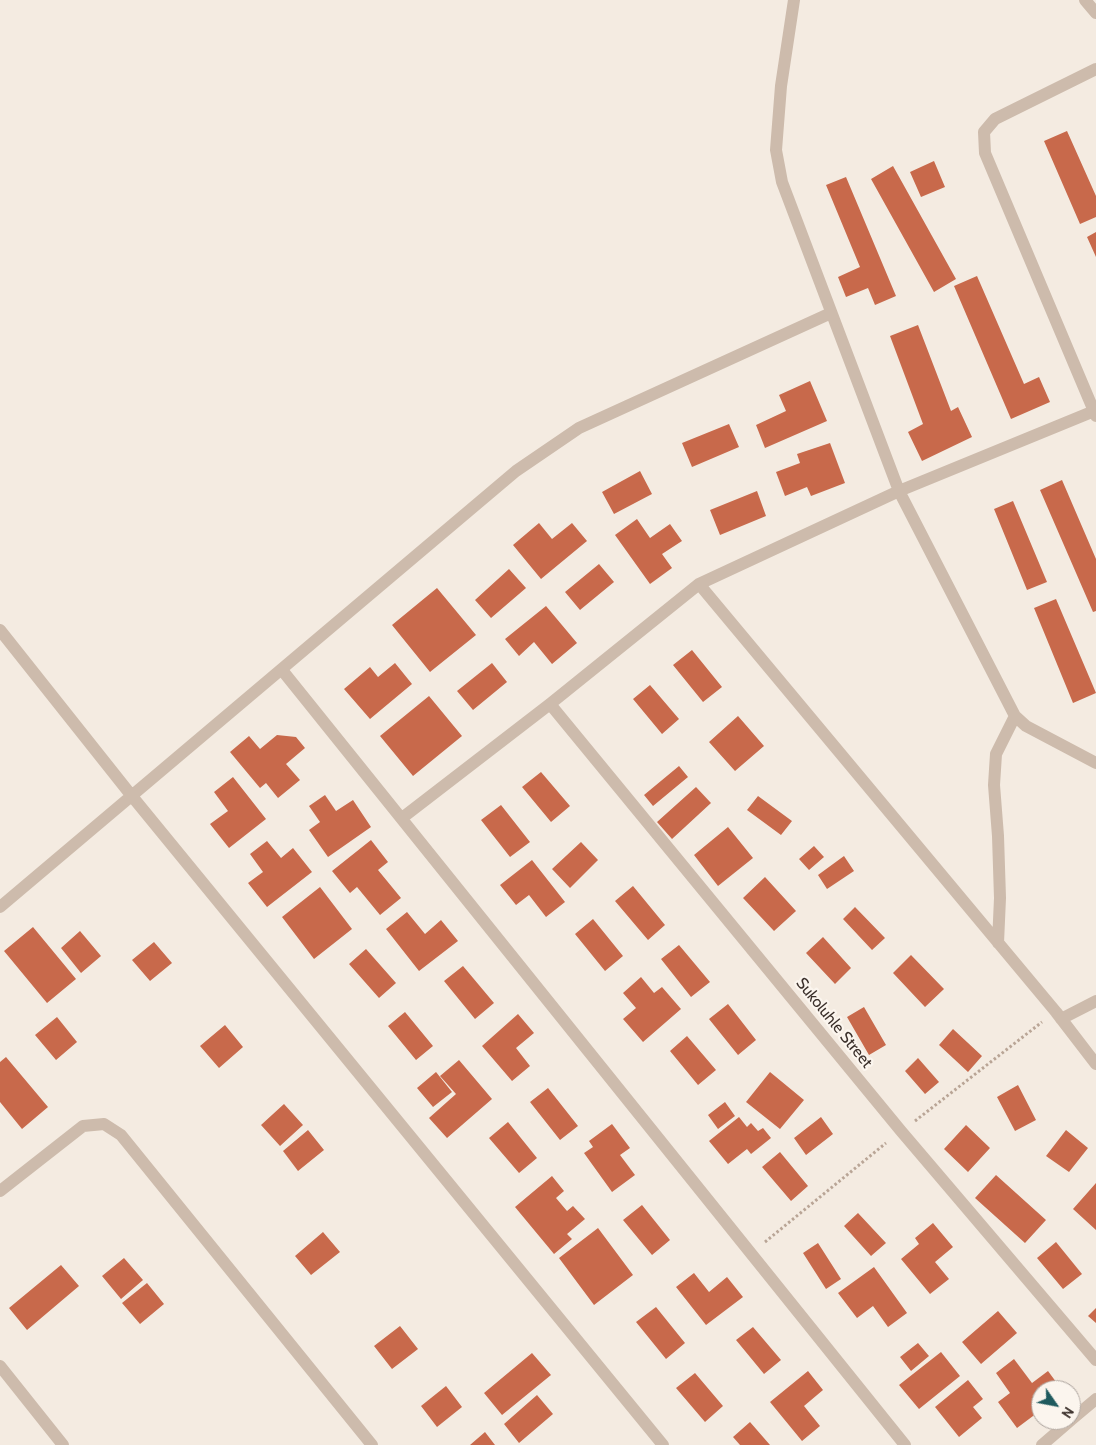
<!DOCTYPE html>
<html>
<head>
<meta charset="utf-8">
<style>
  body { margin:0 }
  #map { position:relative; width:1096px; height:1445px; overflow:hidden; background:#f4ebe1; font-family:Cabin,sans-serif }
  canvas { display:block }
  .north { position:absolute; left:1031px; top:1380px; width:50px; height:50px; box-sizing:border-box; background:#fbf5ee; border:1px solid #aea6a0; border-radius:50%; rotate:123deg; font-size:14px; font-weight:700; line-height:20px; text-align:center; color:#3b302b }
  .north::after { content:''; display:block; margin:auto; width:18px; height:22px; background:#1f5a5e; clip-path:polygon(50% 0,100% 100%,50% 72%,0 100%) }
</style>
</head>
<body>
<div id="map">
<canvas width="1096" height="1445"></canvas>
<div class="north">N</div>
</div>
<script>
const c = document.querySelector('canvas').getContext('2d');
c.lineJoin = 'round';
function fillPath(path, color) { c.fillStyle = color; c.fill(path, 'evenodd'); }
function strokePath(path, color, width, dash) { c.strokeStyle = color; c.lineWidth = width; c.lineCap = dash ? 'butt' : 'round'; c.setLineDash(dash || []); c.stroke(path); }
function label(font, color, halo, rows, align = 'center') {
  c.font = font + ' Cabin,sans-serif'; c.lineWidth = 4.5; c.setLineDash([]); c.textBaseline = 'middle'; c.strokeStyle = halo; c.fillStyle = color; for (const [text, x, y, turn = 0] of rows) {
    c.save(); c.translate(x, y); c.rotate((+turn || 0) * Math.PI / 180); c.textAlign = isNaN(turn) ? turn : align; if (halo) c.strokeText(text, 0, 0); c.fillText(text, 0, 0); c.restore();
  }
}
const building = new Path2D(`
  M1067 131 1096 196V217L1080 224 1044 141Z
  M934 161 945 187 921 197 910 172Z
  M893 166 956 279 934 292 871 179Z
  M846 177 896 296 875 305 868 288 846 297 838 277 860 267 826 185Z
  M1096 232V257L1087 237Z
  M977 276 1024 384 1039 377 1050 402 1011 419 954 286Z
  M918 325 951 411 958 407 972 437 922 461 908 432 923 424 890 336Z
  M810 381 827 421 765 448 756 425 786 411 779 395Z
  M729 424 739 447 692 467 682 443Z
  M830 443 845 483 811 496 807 487 785 496 776 472 800 463 797 454Z
  M640 471 652 494 614 514 602 492Z
  M1062 480 1096 559V611L1093 612 1040 490Z
  M757 491 766 516 720 535 710 510Z
  M1013 501 1047 582 1027 590 994 509Z
  M637 519 650 538 670 524 682 541 662 554 672 568 650 584 615 535Z
  M539 523 552 539 572 523 587 541 541 579 513 545Z
  M599 564 614 582 580 610 565 592Z
  M509 569 526 588 491 618 475 600Z
  M437 588 476 635 430 672 392 625Z
  M1056 599 1096 693 1073 703 1034 608Z
  M546 606 577 643 552 664 534 642 519 656 505 639Z
  M692 650 722 687 703 702 673 665Z
  M395 663 412 684 370 719 344 689 370 667 378 677Z
  M492 663 507 682 473 710 457 691Z
  M650 685 679 719 662 734 633 699Z
  M429 696 462 736 413 776 380 736Z
  M738 716 764 746 735 771 709 742Z
  M277 735 296 737 305 748 286 764 300 780 278 798 266 783 260 788 230 752 249 736 260 749Z
  M679 766 688 777 653 806 644 795Z
  M541 772 570 806 551 822 522 787Z
  M233 777 266 819 229 848 210 824 228 811 214 792Z
  M696 787 711 803 672 839 657 822Z
  M325 795 336 811 353 800 371 827 328 857 309 830 320 822 309 806Z
  M758 796 792 821 781 835 747 810Z
  M501 805 530 842 510 857 481 820Z
  M728 827 753 858 718 886 694 855Z
  M371 840 388 862 378 870 401 898 380 915 357 887 350 893 332 871Z
  M267 841 281 858 293 848 312 872 267 907 248 883 263 872 250 854Z
  M581 842 598 860 570 888 552 869Z
  M814 846 824 857 809 870 799 859Z
  M844 856 854 871 827 889 818 875Z
  M532 860 565 902 546 917 529 895 516 905 500 885Z
  M765 877 796 911 774 931 743 898Z
  M633 886 665 925 648 940 615 901Z
  M320 887 352 929 314 959 282 917Z
  M855 907 885 938 872 950 843 919Z
  M407 912 425 934 441 920 458 941 419 971 386 929Z
  M593 919 623 956 605 971 575 934Z
  M33 927 76 979 47 1003 4 951Z
  M80 931 101 956 81 973 61 948Z
  M823 937 851 968 835 984 806 953Z
  M154 942 172 963 150 981 132 960Z
  M679 945 710 982 691 997 661 959Z
  M366 949 396 983 379 998 349 964Z
  M911 955 944 989 925 1007 893 973Z
  M463 966 494 1003 475 1019 444 981Z
  M641 977 654 993 662 987 681 1009 643 1042 623 1019 636 1008 623 993Z
  M728 1004 756 1040 738 1055 709 1019Z
  M864 1007 886 1045 869 1055 847 1017Z
  M405 1012 433 1046 416 1060 388 1026Z
  M518 1014 534 1033 516 1048 530 1066 512 1081 482 1046Z
  M57 1017 77 1042 56 1060 35 1035Z
  M225 1025 243 1047 219 1068 200 1046Z
  M953 1029 982 1056 968 1072 939 1045Z
  M687 1036 716 1070 698 1085 670 1051Z
  M6 1057 48 1107 22 1129 0 1102V1062Z
  M918 1058 939 1082 925 1094 905 1071Z
  M459 1060 492 1099 447 1138 429 1118 456 1094 440 1076Z
  M436 1072 452 1092 433 1107 417 1088Z
  M770 1072 804 1100 780 1129 746 1102Z
  M1018 1085 1036 1120 1015 1131 997 1097Z
  M548 1088 578 1126 560 1140 530 1102Z
  M725 1102 735 1116 718 1129 708 1115Z
  M284 1104 303 1125 280 1146 261 1125Z
  M739 1117 747 1127 751 1123 758 1131 763 1128 771 1138 751 1154 747 1149 728 1164 709 1141Z
  M821 1117 833 1134 806 1155 794 1138Z
  M508 1122 537 1158 519 1173 489 1138Z
  M612 1124 630 1148 620 1155 635 1175 612 1192 584 1153 593 1147 589 1141Z
  M966 1125 990 1148 968 1172 944 1149Z
  M308 1130 324 1150 298 1171 283 1151Z
  M1066 1130 1088 1148 1069 1172 1046 1156Z
  M780 1152 808 1186 791 1201 762 1167Z
  M996 1175 1046 1220 1025 1243 975 1198Z
  M552 1176 564 1191 556 1198 567 1211 573 1206 585 1219 567 1234 572 1239 554 1254 515 1207Z
  M1096 1183V1230L1073 1209Z
  M642 1205 670 1240 652 1255 623 1220Z
  M858 1213 886 1243 871 1256 844 1226Z
  M933 1223 953 1247 935 1262 949 1279 930 1294 901 1259 919 1244 915 1238Z
  M598 1228 633 1275 594 1305 559 1258Z
  M323 1232 340 1252 311 1275 295 1256Z
  M1056 1242 1082 1274 1063 1289 1037 1258Z
  M818 1243 841 1279 826 1289 803 1253Z
  M124 1258 143 1280 121 1299 102 1276Z
  M61 1265 79 1286 27 1330 9 1308Z
  M874 1267 907 1313 888 1327 873 1306 857 1318 838 1293Z
  M694 1273 709 1292 727 1277 743 1297 706 1325 676 1287Z
  M147 1283 164 1304 140 1324 122 1303Z
  M656 1307 685 1343 666 1359 636 1322Z
  M1096 1308V1323L1088 1316Z
  M998 1311 1017 1333 981 1364 962 1342Z
  M400 1326 418 1349 392 1369 374 1346Z
  M753 1327 781 1360 764 1374 736 1340Z
  M918 1343 929 1356 911 1371 900 1357Z
  M941 1352 960 1376 919 1409 899 1385Z
  M532 1353 551 1375 502 1415 484 1393Z
  M1014 1359 1032 1383 1048 1371 1062 1390H1041V1410L1017 1428 998 1402 1010 1393 996 1373Z
  M808 1371 823 1390 804 1406 820 1426 802 1441 770 1402Z
  M695 1373 723 1406 705 1422 676 1388Z
  M968 1380 983 1399 973 1407 982 1418 959 1437 935 1407Z
  M446 1386 462 1407 437 1427 421 1406Z
  M537 1395 553 1414 519 1443 504 1424Z
  M750 1422 770 1445H740L733 1437Z
  M485 1432 495 1445H470Z`);
const path = new Path2D(`
  M915 1121 1042 1022
  M765 1242 886 1143`);
const street = new Path2D(`
  M794 0 781 86 776 150 782 182 899 491 1015 716 1026 726 1096 763
  M1085 0 1096 13
  M1096 69 995 119 984 132 985 153 1096 416
  M699 584 1056 1012 1096 1064
  M0 630 131 795 663 1445
  M282 670 905 1445
  M550 704 901 1131 1096 1360
  M402 818 550 704 699 584 899 491 1094 411
  M0 907 516 471 579 428 831 313
  M998 943 1000 898 998 836 994 785 996 754 1015 716
  M1061 1019 1096 1001
  M0 1191 83 1126 104 1124 121 1135 372 1445
  M0 1366 63 1445
  M1071 1420 1096 1399
  M1042 1445 1071 1420`);
const streetNames = [
  ["Sukoluhle Street",834,1023,51]
];
fillPath(building, '#c8694b');
strokePath(path, '#b9a596', 3, [2.5, 2.5]);
strokePath(street, '#cdbbac', 12);
label('16px', '#3b302b', '#fbf5ee', streetNames);
</script>
</body>
</html>
